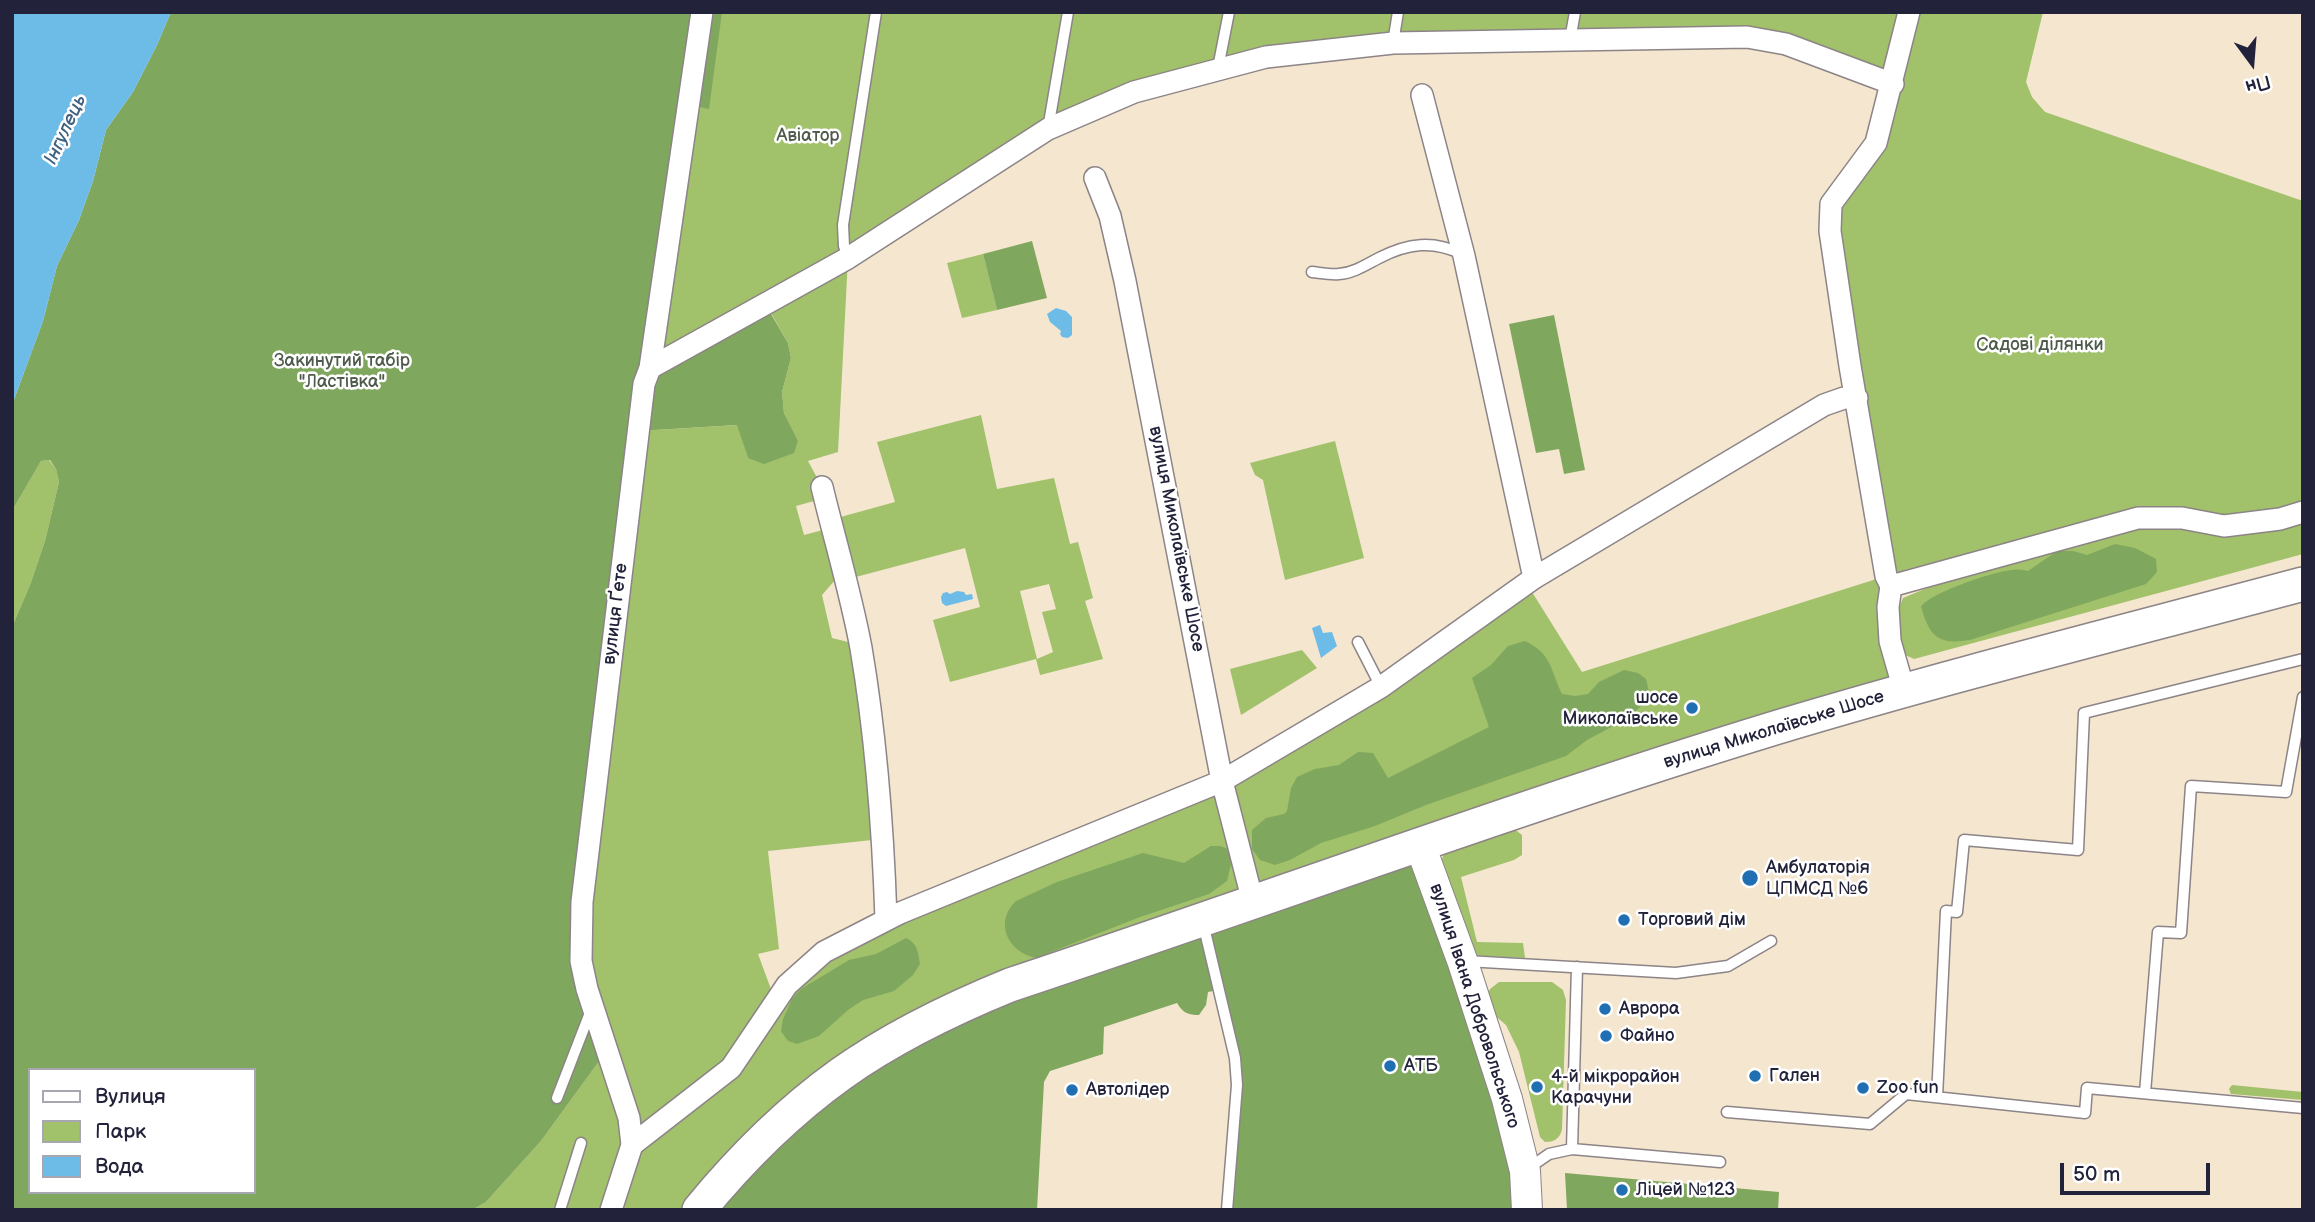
<!DOCTYPE html>
<html>
<head>
<meta charset="utf-8">
<style>
  body { margin:0 }
  #map { position:relative; width:2315px; height:1222px; overflow:hidden; background:#f5e6d0; font-family:"Balsamiq Sans",sans-serif }
  canvas { display:block }
  .frame { position:absolute; inset:0; border:14px solid #22223b; pointer-events:none }
  .legend { position:absolute; left:28px; top:1068px; width:228px; height:126px; box-sizing:border-box; background:#fff; border:2px solid #a7a7b1; margin:0; padding:9px 12px; list-style:none; font-size:21px; color:#22223b }
  .legend li { display:flex; align-items:center; gap:14px; height:35px }
  .legend b { width:35px; border:2px solid #a7a7b1 }
  .north { position:absolute; left:2217px; top:28px; width:70px; height:70px; -webkit-text-stroke:5px #fff; paint-order:stroke; rotate:164deg; font-size:19px; font-weight:700; line-height:28px; text-align:center; color:#22223b }
  .north::after { content:''; display:block; margin:auto; width:24px; height:32px; background:#22223b; clip-path:polygon(50% 0,100% 100%,50% 72%,0 100%) }
  .scale { position:absolute; left:2060px; top:1163px; width:150px; height:32px; box-sizing:border-box; border:4px solid #22223b; border-top:0; padding-left:9px; font-size:21px; line-height:24px; white-space:nowrap; color:#22223b; -webkit-text-stroke:5px #fff; paint-order:stroke }
</style>
</head>
<body>
<div id="map">
<canvas width="2315" height="1222"></canvas>
<div class="frame"></div>
<ul class="legend">
<li><b style="height:9px;background:#fff"></b>Вулиця</li>
<li><b style="height:19px;background:#a1c16a"></b>Парк</li>
<li><b style="height:19px;background:#6cbce7"></b>Вода</li>
</ul>
<div class="north">Пн</div>
<div class="scale">50 m</div>
</div>
<script>
const c = document.querySelector('canvas').getContext('2d');
c.lineJoin = 'round';
function fillPath(path, color) { c.fillStyle = color; c.fill(path, 'evenodd'); }
function strokePath(path, color, width, dash) { c.strokeStyle = color; c.lineWidth = width; c.lineCap = dash ? 'butt' : 'round'; c.setLineDash(dash || []); c.stroke(path); }
function label(font, color, halo, rows, align = 'center') {
  c.font = font + ' "Balsamiq Sans",sans-serif'; c.lineWidth = 5; c.setLineDash([]); c.textBaseline = 'middle'; c.strokeStyle = halo; c.fillStyle = color; for (const [text, x, y, turn = 0] of rows) {
    c.save(); c.translate(x, y); c.rotate((+turn || 0) * Math.PI / 180); c.textAlign = isNaN(turn) ? turn : align; if (halo) c.strokeText(text, 0, 0); c.fillText(text, 0, 0); c.restore();
  }
}
const green = new Path2D(`
  M702 12H2043L2026 82 2032 97 2045 112 2303 201V504L2281 510 2226 517 2180 508 1900 573 1895 570 1837 230 1838 207 1893 84 1747 37 1266 57 1048 129 848 258 838 452 808 461 822 487 825 498 796 506 804 535 823 530 836 579 822 595 832 638 852 643 869 784 872 840 768 851 779 949 758 954 775 1000 824 952 1222 781 1527 584 1582 672 1886 576 1904 690 1253 902 699 1210H472L486 1202 541 1141 608 1049 581 961 638 431 738 425 748 458 798 442 784 413 782 392 791 358 788 343 766 304 650 368Z
  M983 254 997 310 962 318 947 263Z
  M981 415 997 489 1054 478 1070 544 1078 542 1093 598 1085 601 1103 659 1040 675 1036 659 950 682 933 620 980 607 965 548 852 578 837 518 895 502 877 442ZM1049 584 1056 609 1042 612 1053 652 1037 659 1020 591Z
  M1335 441 1364 558 1285 580 1263 480 1255 475 1250 463Z
  M49 460 56 469 59 482 45 541 30 585 12 627V511L41 461Z
  M2303 521V554L1914 659 1903 654C1896 635 1894 616 1903 598L1944 581 2137 529 2176 528 2219 535Z
  M1302 650 1317 668 1241 715 1230 669Z
  M1513 828 1522 835V855L1514 860 1461 877 1477 942 1523 943 1525 958 1468 955 1441 862 1443 856 1449 849Z
  M1499 982H1552L1563 990 1566 1000 1562 1129C1560 1139 1554 1142 1545 1142L1540 1137 1519 1052 1506 1025 1492 1013 1487 995 1490 989Z
  M2232 1085 2303 1092V1100L2231 1094 2229 1089Z`);
const forest = new Path2D(`
  M171 12H722L709 109 689 105 650 367 767 307 788 343 791 358 782 392 784 413 798 441 794 453 764 464 748 458 737 425 638 431 581 936 608 1049 541 1141 486 1202 472 1210H12V627L30 585 45 541 59 482 56 469 50 460 41 461 12 511V405L43 321 57 266 79 220 93 181 106 130 133 92 157 45ZM30 1070H254V1192H30Z
  M1032 241 1047 298 997 310 983 254Z
  M1554 315 1585 470 1564 474 1559 449 1536 453 1509 324Z
  M2115 544 2135 548 2156 559 2157 572 2146 584 1970 640C1938 645 1930 637 1921 607 1928 594 1990 573 2006 571 2013 569 2020 569 2028 571L2057 551H2073L2087 555Z
  M1525 641C1552 654 1550 669 1562 694L1575 696 1588 694 1599 682 1624 670 1638 673 1646 679 1650 697 1630 717 1587 740 1566 756 1426 805 1375 826 1321 843 1290 860 1275 865 1260 860 1252 849V830L1266 818 1284 814 1287 811 1291 788 1297 777 1315 769 1339 765 1358 752 1373 753 1388 778 1489 727 1472 678 1491 665 1508 646Z
  M1420 845 1527 1210H1227L1237 1085 1218 990 1208 992 1206 1005 1199 1015C1188 1015 1183 1013 1177 1003L1104 1027 1103 1054 1050 1071 1044 1082 1037 1210H699L893 1041Z
  M1211 846H1220L1231 850 1232 860 1227 881 1209 894 1140 917 1036 958C1007 952 994 922 1016 901L1057 882 1143 853 1184 863Z
  M906 938C918 944 918 952 920 964L913 975 894 991 863 1000 848 1010 819 1036 797 1044 788 1041 781 1031 783 1019 792 999 801 989 849 960 876 954Z
  M1565 1173 1779 1192 1778 1210H1567Z`);
const water = new Path2D(`
  M12 12H171L157 45 133 92 106 130 93 181 79 220 57 266 43 321 12 405Z
  M1056 308 1066 311 1072 317V335L1068 338 1062 337 1060 334 1061 331 1050 322 1047 314Z
  M957 591 964 592 966 595 972 594 973 599 946 606 942 603 941 597 943 593 947 592 950 594Z
  M1320 625 1323 633 1332 632 1337 646 1321 658 1312 628Z`);
const lane = new Path2D(`
  M1570 40 1575 12
  M1393 43 1398 12
  M1218 68 1229 12
  M1048 129 1068 12
  M848 258 844 246 843 225 876 12
  M1312 272C1321 273 1331 275 1339 274 1354 273 1367 264 1379 258 1408 243 1433 240 1462 254
  M1358 642 1381 687
  M1203 923 1235 1058 1237 1085 1227 1210
  M1466 961 1676 973 1728 966 1771 941
  M2145 1093 2158 932 2181 933 2191 786 2286 792 2303 697
  M1937 1097 1946 911 1957 912 1964 840 2078 850 2084 713 2303 659
  M557 1098 591 1010
  M1727 1112 1870 1124 1906 1094 2085 1113 2087 1088 2303 1108
  M1572 1149 1577 967
  M1526 1170 1549 1154 1572 1149 1720 1162
  M560 1210 581 1143`);
const street = new Path2D(`
  M1422 95 1464 256 1534 578
  M1095 178 1110 216 1125 281 1222 781 1253 902
  M650 368 848 258 1048 129 1134 92 1266 57 1393 43 1747 37 1786 44 1893 84
  M822 487C835 541 851 594 861 648 876 736 883 829 886 919
  M1891 586 2138 518H2182L2224 526 2280 519 2303 512
  M1904 690 1890 641 1888 607 1891 586 1886 576 1850 366 1830 231 1831 204 1876 143 1909 12
  M632 1145 731 1068 787 985 824 952 900 913 1222 781 1381 687 1534 578 1824 405 1844 398H1857
  M611 1210 632 1145 629 1118 587 989 581 961 582 902 644 384 650 368 702 12`);
const secondary = new Path2D(`
  M1420 845 1462 960 1507 1099 1525 1171 1527 1210`);
const primary = new Path2D(`
  M699 1210C740 1160 788 1112 841 1074 893 1037 951 1009 1010 985 1266 900 1519 806 1778 727 1951 675 2127 631 2303 584`);
const markers = [
  [1692,708,7,"#1f6fb2"],
  [1750,878,9,"#1f6fb2"],
  [1624,920,7,"#1f6fb2"],
  [1605,1009,7,"#1f6fb2"],
  [1606,1036,7,"#1f6fb2"],
  [1390,1066,7,"#1f6fb2"],
  [1755,1076,7,"#1f6fb2"],
  [1537,1087,7,"#1f6fb2"],
  [1863,1088,7,"#1f6fb2"],
  [1072,1090,7,"#1f6fb2"],
  [1622,1190,7,"#1f6fb2"]
];
const parkNames = [
  ["Авіатор",808,136],
  ["Садові ділянки",2040,345],
  ["Закинутий табір",342,361],
  ["\"Ластівка\"",342,382]
];
const streetNames = [
  ["вулиця Миколаївське Шосе",1176,539,79],
  ["вулиця Ґете",616,614,-83],
  ["вулиця Миколаївське Шосе",1774,730,-17],
  ["вулиця Івана Добровольського",1474,1006,72]
];
const poiNames = [
  ["шосе",1678,698,"right"],
  ["Миколаївське",1678,719,"right"],
  ["Амбулаторія",1766,868],
  ["ЦПМСД №6",1766,889],
  ["Торговий дім",1638,920],
  ["Аврора",1619,1009],
  ["Файно",1620,1036],
  ["АТБ",1404,1066],
  ["Гален",1769,1076],
  ["4-й мікрорайон",1551,1077],
  ["Карачуни",1551,1098],
  ["Zoo fun",1877,1088],
  ["Автолідер",1086,1090],
  ["Ліцей №123",1636,1190]
];
const waterNames = [
  ["Інгулець",66,130,-65]
];
fillPath(green, '#a1c16a');
fillPath(forest, '#80a75e');
fillPath(water, '#6cbce7');
strokePath(lane, '#8c8486', 13);
strokePath(street, '#8c8486', 24);
strokePath(secondary, '#8c8486', 32);
strokePath(primary, '#8c8486', 36);
strokePath(lane, '#fff', 10);
strokePath(street, '#fff', 21);
strokePath(secondary, '#fff', 30);
strokePath(primary, '#fff', 33);
for (const [x, y, r, color] of markers) { const dot = new Path2D(); dot.arc(x, y, r, 0, 2 * Math.PI); c.fillStyle = color; c.fill(dot); strokePath(dot, '#fff', 2.5); }
label('18px', '#4e5a4b', '#fff', parkNames);
label('18px', '#22223b', '#fff', streetNames);
label('18px', '#22223b', '#fff', poiNames, 'left');
label('italic 19px', '#406080', '#fff', waterNames);
</script>
</body>
</html>
